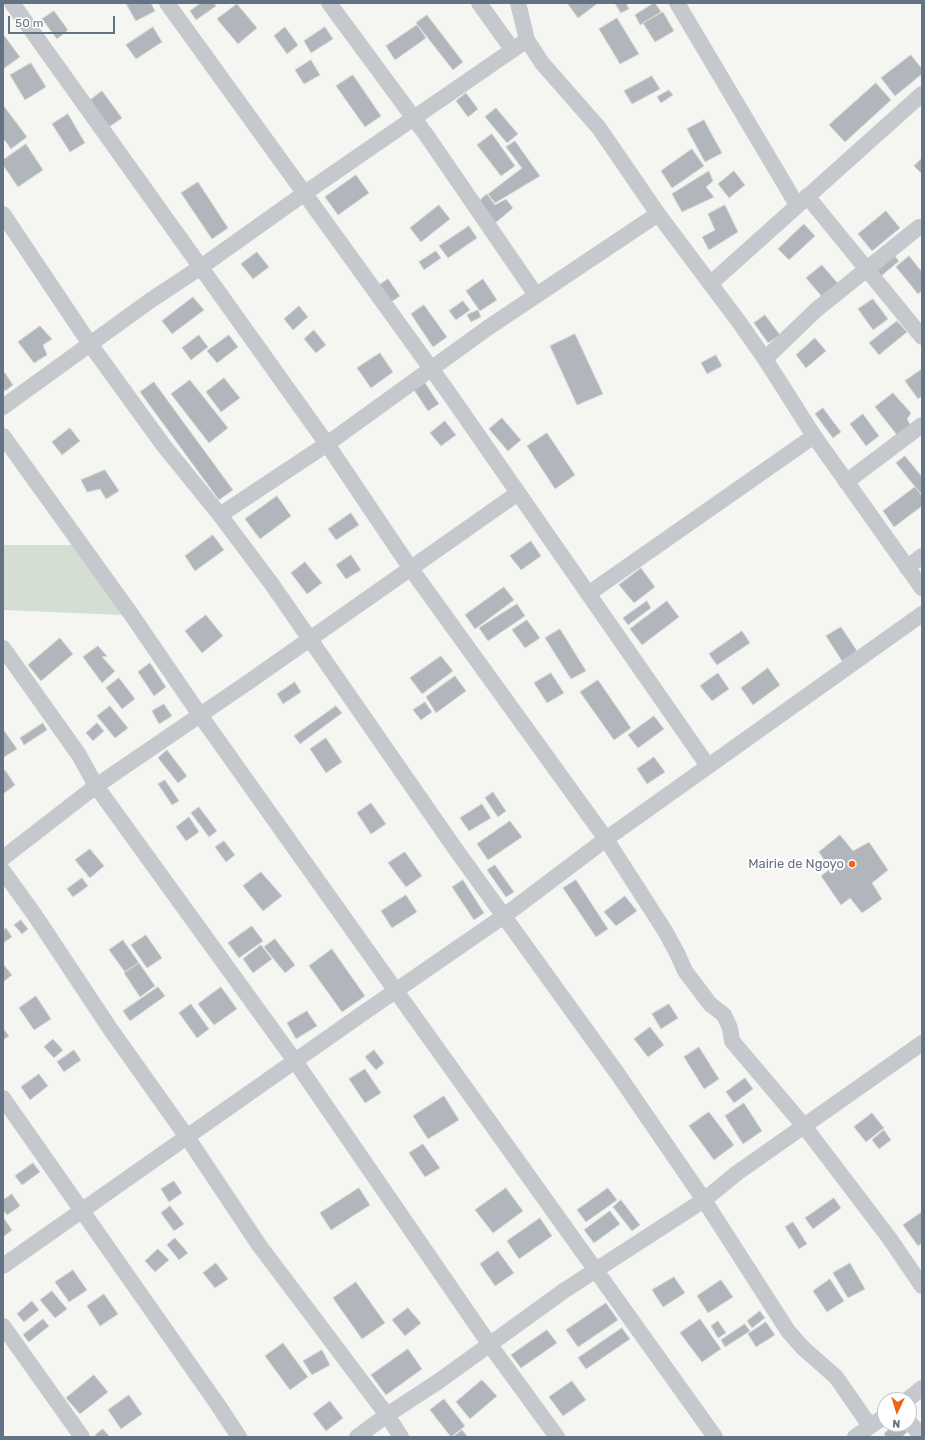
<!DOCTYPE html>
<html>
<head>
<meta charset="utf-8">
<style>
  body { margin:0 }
  #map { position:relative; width:925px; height:1440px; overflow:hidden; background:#f5f6f2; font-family:Rubik,sans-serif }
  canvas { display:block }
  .frame { position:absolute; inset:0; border:4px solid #637285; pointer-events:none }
  .north { position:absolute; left:877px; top:1392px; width:40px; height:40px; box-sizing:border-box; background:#fff; border:1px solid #c1c7ce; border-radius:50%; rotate:184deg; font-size:11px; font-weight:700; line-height:16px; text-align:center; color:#637285 }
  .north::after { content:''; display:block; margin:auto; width:14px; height:18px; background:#ef6518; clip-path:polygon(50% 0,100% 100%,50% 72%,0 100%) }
  .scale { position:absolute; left:8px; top:16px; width:107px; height:18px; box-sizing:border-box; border:2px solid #637285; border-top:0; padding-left:5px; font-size:12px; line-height:14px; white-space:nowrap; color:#637285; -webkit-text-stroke:3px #fff; paint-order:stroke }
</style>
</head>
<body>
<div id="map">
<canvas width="925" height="1440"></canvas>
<div class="frame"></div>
<div class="north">N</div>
<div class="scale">50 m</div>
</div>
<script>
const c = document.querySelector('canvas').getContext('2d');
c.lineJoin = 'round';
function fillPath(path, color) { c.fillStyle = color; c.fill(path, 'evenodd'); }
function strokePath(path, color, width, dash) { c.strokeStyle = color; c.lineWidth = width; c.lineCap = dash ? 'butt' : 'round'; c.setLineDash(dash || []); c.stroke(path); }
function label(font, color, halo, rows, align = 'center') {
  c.font = font + ' Rubik,sans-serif'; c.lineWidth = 4; c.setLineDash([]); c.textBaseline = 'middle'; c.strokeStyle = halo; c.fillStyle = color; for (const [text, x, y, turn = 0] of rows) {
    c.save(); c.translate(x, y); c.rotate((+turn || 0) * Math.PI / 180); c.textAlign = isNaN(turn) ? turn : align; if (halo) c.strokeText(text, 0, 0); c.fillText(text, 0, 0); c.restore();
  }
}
const green = new Path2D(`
  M3 545H86L124 615 3 610Z`);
const building = new Path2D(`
  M126 3H151L155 11 136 21Z
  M201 3H214L216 6 196 20 190 11Z
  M569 3H598L578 18 568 4Z
  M615 3H626L629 9 621 13Z
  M654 3H655L661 12 640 25 635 15Z
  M237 4 257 28 238 44 217 19Z
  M54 11 68 30 57 39 42 19Z
  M663 12 674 31 655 42 643 23Z
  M427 15 463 62 453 70 416 23Z
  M617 18 639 54 620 64 599 29Z
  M417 25 426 38 395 60 386 46Z
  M153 27 162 42 136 59 126 45Z
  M285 27 298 45 287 54 274 36Z
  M325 27 333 39 311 53 304 41Z
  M3 34 20 57 3 69Z
  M911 55 922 69V74L895 96 881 78Z
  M311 60 320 75 304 84 295 70Z
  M31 63 46 87 25 100 10 75Z
  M353 75 381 116 365 127 336 86Z
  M652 76 660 89 632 104 624 91Z
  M876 83 891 100 845 142 829 125Z
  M669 90 673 95 661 103 657 97Z
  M102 91 122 118 109 127 89 101Z
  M466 93 478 109 468 117 456 101Z
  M3 105 27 137 11 149 3 138Z
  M496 108 518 134 507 143 485 117Z
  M68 114 85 143 70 152 52 124Z
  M704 120 722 153 705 162 687 129Z
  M492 134 515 166 501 176 477 145Z
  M515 141 540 176 495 203 488 194 522 168 506 147Z
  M26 144 43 170 18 187 3 165V160Z
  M692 149 704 166 672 188 661 171Z
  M922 158V174L914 166Z
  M709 171 713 181 706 187 714 197 682 212 672 194Z
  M734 171 745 185 729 198 718 184Z
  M356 175 369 193 338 215 325 197Z
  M198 182 228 228 212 239 181 193Z
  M487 194 495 205 506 199 513 208 494 224 478 202Z
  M439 205 450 219 421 242 410 228Z
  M725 205 738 232 709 250 702 237 715 230 708 214Z
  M886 211 900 228 872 251 858 234Z
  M804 224 815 236 789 260 778 249Z
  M469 226 477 238 448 258 439 246Z
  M436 251 441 258 424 270 419 262Z
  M257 252 269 267 253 279 241 264Z
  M893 254 899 261 880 277 874 269Z
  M909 256 922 272V291L918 294 896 267Z
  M822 265 840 286 824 299 806 278Z
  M388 279 400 296 391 302 379 285Z
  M483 279 497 300 480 311 466 291Z
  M193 297 204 310 172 334 162 321Z
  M873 299 888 319 873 330 858 309Z
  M463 301 470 310 456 320 449 311Z
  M424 305 447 337 433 347 411 314Z
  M299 306 308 317 293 330 284 319Z
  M478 310 481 317 471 322 467 315Z
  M765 315 780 335 768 343 754 323Z
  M897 321 907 332 879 355 869 343Z
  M40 326 52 339 43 345 47 355 34 363 18 342Z
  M314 330 326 345 316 353 304 339Z
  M575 334 603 394 577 405 550 346Z
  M199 335 208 347 191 360 182 348Z
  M229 335 238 347 217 363 207 351Z
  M815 338 826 351 806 368 796 355Z
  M380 353 393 372 371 388 357 368Z
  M716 355 722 366 707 374 701 363Z
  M922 369V396L918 399 905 381Z
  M5 373 13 385 5 391 3 388V374Z
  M224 378 240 398 221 412 206 392Z
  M190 380 228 428 209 443 171 394Z
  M154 382 233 490 219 500 140 392Z
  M425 383 439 404 428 411 414 390Z
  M893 393 911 413 907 419 911 426 897 435 875 407Z
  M823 408 841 432 833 438 815 414Z
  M863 414 879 436 866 446 850 424Z
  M502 418 521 440 508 451 489 429Z
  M445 421 456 435 441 446 430 433Z
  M70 428 80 441 62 455 52 442Z
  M547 433 575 475 555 489 527 446Z
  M905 456 922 477V492L920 493 896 463Z
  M105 470 119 491 106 499 100 489 87 492 81 480Z
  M915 487 922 496V506L894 527 883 511Z
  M277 496 291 516 260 539 245 519Z
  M351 513 359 525 336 540 328 529Z
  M213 535 224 550 195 571 185 556Z
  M531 541 541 556 521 570 510 556Z
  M351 555 361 570 346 579 336 565Z
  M305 562 322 583 307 594 291 573Z
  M641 568 655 587 634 603 619 585Z
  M504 587 514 600 475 629 465 615Z
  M647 601 651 608 628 625 623 618Z
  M667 601 679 617 642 645 630 629Z
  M517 604 525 616 488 641 479 628Z
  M206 615 223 636 202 653 185 631Z
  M527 620 540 638 525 648 512 630Z
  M841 627 857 651 842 661 826 636Z
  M560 629 586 671 571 679 545 638Z
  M742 631 750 643 717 665 709 654Z
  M60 638 73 654 41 681 28 665Z
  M98 646 107 656 102 657 115 671 102 683 83 657Z
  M441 656 453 671 422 694 410 678Z
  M150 663 166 687 154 696 138 672Z
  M768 668 780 685 753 705 741 688Z
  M551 673 564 693 547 703 534 683Z
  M718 673 729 689 712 701 700 686Z
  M455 676 466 691 436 713 426 697Z
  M119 678 135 699 122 709 106 688Z
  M598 680 631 728 614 740 580 692Z
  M295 682 301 692 283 704 277 694Z
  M425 702 432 712 421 720 413 710Z
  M164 704 172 716 159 724 152 711Z
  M110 706 128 728 115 738 97 716Z
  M336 706 342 713 300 744 294 736Z
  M654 716 664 729 638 748 628 735Z
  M43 723 47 730 24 745 20 738Z
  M97 723 104 731 93 741 86 733Z
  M3 729 17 749 4 757 3 756Z
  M326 738 342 762 326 773 310 749Z
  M167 750 187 776 178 783 158 758Z
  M654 757 665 772 647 784 637 769Z
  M5 770 15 785 3 794V772Z
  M165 780 179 801 172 805 158 784Z
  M493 792 506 811 498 817 485 798Z
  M371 803 386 824 371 834 357 813Z
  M482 804 491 818 469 831 460 818Z
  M199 807 217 831 209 837 191 813Z
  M189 817 199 832 186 841 176 827Z
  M510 821 522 837 488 860 477 844Z
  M840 835 853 851 869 842 888 870 872 883 882 899 862 913 850 898 841 905 821 876 830 869 819 852Z
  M224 841 235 855 226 862 215 847Z
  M90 849 104 866 90 878 75 860Z
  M405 852 422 876 406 887 388 863Z
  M495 865 514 892 506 897 487 870Z
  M261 872 282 896 263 911 243 886Z
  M82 878 88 886 73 897 67 889Z
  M463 880 484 913 474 920 452 887Z
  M576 880 608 929 596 937 563 888Z
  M406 895 417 912 392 928 381 911Z
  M625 896 637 911 616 926 604 912Z
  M21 920 28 929 22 934 14 925Z
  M252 926 263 941 239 958 228 943Z
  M6 928 12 937 3 943V931Z
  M146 935 162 958 147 968 131 945Z
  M275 939 295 965 285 973 264 947Z
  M123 940 139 963 125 972 109 950Z
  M261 945 272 959 253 973 243 959Z
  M332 949 365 996 342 1012 309 966Z
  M139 963 155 986 140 997 124 973Z
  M3 964 12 975 3 982Z
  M158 987 165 996 130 1021 123 1011Z
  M221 987 237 1009 214 1025 198 1004Z
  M36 996 51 1019 34 1030 19 1008Z
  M191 1004 209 1029 197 1038 179 1013Z
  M669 1004 678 1018 661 1029 652 1014Z
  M307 1011 317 1026 296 1039 287 1023Z
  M650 1027 664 1045 648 1057 634 1039Z
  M3 1028 9 1036 3 1040Z
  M53 1039 63 1050 54 1058 44 1047Z
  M699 1047 719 1079 704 1089 684 1057Z
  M74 1050 81 1060 64 1072 57 1062Z
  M374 1050 384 1063 376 1070 365 1057Z
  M365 1069 381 1093 365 1103 349 1079Z
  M39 1074 48 1086 30 1100 21 1087Z
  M745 1078 753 1089 734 1103 726 1092Z
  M444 1096 459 1120 428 1139 413 1116Z
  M744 1103 762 1131 743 1144 725 1116Z
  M709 1112 734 1145 714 1160 689 1126Z
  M872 1113 884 1128 866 1142 854 1127Z
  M884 1130 891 1140 879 1149 872 1140Z
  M423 1144 440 1168 425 1177 409 1153Z
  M33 1163 40 1172 22 1185 15 1176Z
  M174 1181 182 1193 169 1202 161 1189Z
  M359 1188 370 1205 331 1230 320 1213Z
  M506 1188 523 1211 493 1233 475 1210Z
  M608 1188 617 1200 586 1222 577 1210Z
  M12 1194 20 1206 7 1215 3 1210V1200Z
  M834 1198 841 1208 813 1229 805 1218Z
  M621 1200 640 1225 632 1231 613 1207Z
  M170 1206 184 1224 174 1231 161 1213Z
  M610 1211 620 1224 594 1243 584 1230Z
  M922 1212V1243L918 1246 903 1225Z
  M3 1217 12 1230 3 1237Z
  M540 1218 552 1236 519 1259 507 1241Z
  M793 1222 807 1244 799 1249 785 1227Z
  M175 1238 188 1253 179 1260 167 1245Z
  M158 1249 169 1260 155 1272 145 1261Z
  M498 1251 514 1273 495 1286 480 1264Z
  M216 1263 228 1279 215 1288 203 1273Z
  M850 1263 865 1289 848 1298 833 1273Z
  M73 1270 87 1290 69 1302 55 1282Z
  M674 1277 685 1293 663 1307 652 1290Z
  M830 1279 844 1301 827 1312 813 1291Z
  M721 1280 733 1297 708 1313 697 1296Z
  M356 1282 385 1323 362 1339 333 1298Z
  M52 1291 67 1309 55 1318 40 1300Z
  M104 1294 118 1314 100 1326 87 1306Z
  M32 1301 39 1310 24 1322 17 1314Z
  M606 1303 618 1320 578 1347 566 1330Z
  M408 1308 421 1323 405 1336 392 1320Z
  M760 1311 765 1318 752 1328 747 1321Z
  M43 1319 49 1326 29 1342 23 1335Z
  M700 1319 721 1349 702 1362 680 1333Z
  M718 1321 726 1333 718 1338 711 1326Z
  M766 1322 775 1335 756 1347 748 1334Z
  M745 1324 750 1331 725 1347 721 1340Z
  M622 1328 630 1339 586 1369 578 1358Z
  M547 1330 557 1343 521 1368 511 1355Z
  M283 1343 308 1377 290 1390 265 1356Z
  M408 1349 422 1369 386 1395 371 1375Z
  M322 1350 330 1365 312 1375 303 1361Z
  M94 1375 108 1392 80 1414 66 1398Z
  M482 1380 497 1396 470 1419 456 1402Z
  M572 1381 586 1400 563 1416 549 1397Z
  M129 1395 142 1414 121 1429 108 1410Z
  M444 1399 465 1426 451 1437 430 1410Z
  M330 1401 343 1418 326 1431 313 1414Z
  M894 1424H899L907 1432 902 1437H887L884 1434Z
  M103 1429 110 1437H97L95 1435Z
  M462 1430 468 1437H453Z`);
const street = new Path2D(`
  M12 3 327 444 411 569 606 839 665 931 677 953 685 971 710 1004 724 1015 730 1028 732 1041 804 1126 890 1239 922 1286
  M167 3 448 392 708 766
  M329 3 427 136 536 295
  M479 3 512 49
  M518 3 527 40 542 63 599 128 658 214 739 322 765 359 814 436 922 588
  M677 3 797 205
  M807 196 922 337
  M3 214 90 344 164 446 220 515 271 583 454 847 617 1073 704 1200 788 1331 803 1348 836 1377 870 1426
  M710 284 922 94
  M765 359 816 310 919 227
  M3 407 151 300 201 267 305 193 527 40
  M3 436 131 614 200 715 396 991 715 1437
  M846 482 922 425
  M220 515 327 444 489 327 658 214
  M907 568 922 556
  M588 594 814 436
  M3 648 79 755 96 786 295 1061 490 1345 557 1437
  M3 858 96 786 250 681 518 493
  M3 871 34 914 111 1030 187 1137 259 1245 387 1415 401 1437
  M3 1098 218 1405 239 1437
  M3 1266 359 1016 504 916 606 839 922 614
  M3 1326 82 1437
  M907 1400 922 1388
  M909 1422 922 1436
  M357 1437 387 1415 439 1381 565 1290 704 1200 737 1173 922 1043
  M855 1437 885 1416`);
const markers = [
  [852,864,4,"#ef6518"]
];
const poiNames = [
  ["Mairie de Ngoyo",844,864]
];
fillPath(green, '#d5ded3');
fillPath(building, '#b0b6bc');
strokePath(building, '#d7d7d5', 1);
strokePath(street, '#c5c8cc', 16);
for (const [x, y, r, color] of markers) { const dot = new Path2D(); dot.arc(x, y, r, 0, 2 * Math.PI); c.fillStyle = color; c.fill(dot); strokePath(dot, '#fff', 1.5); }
label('13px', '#637285', '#fff', poiNames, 'right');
</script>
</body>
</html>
